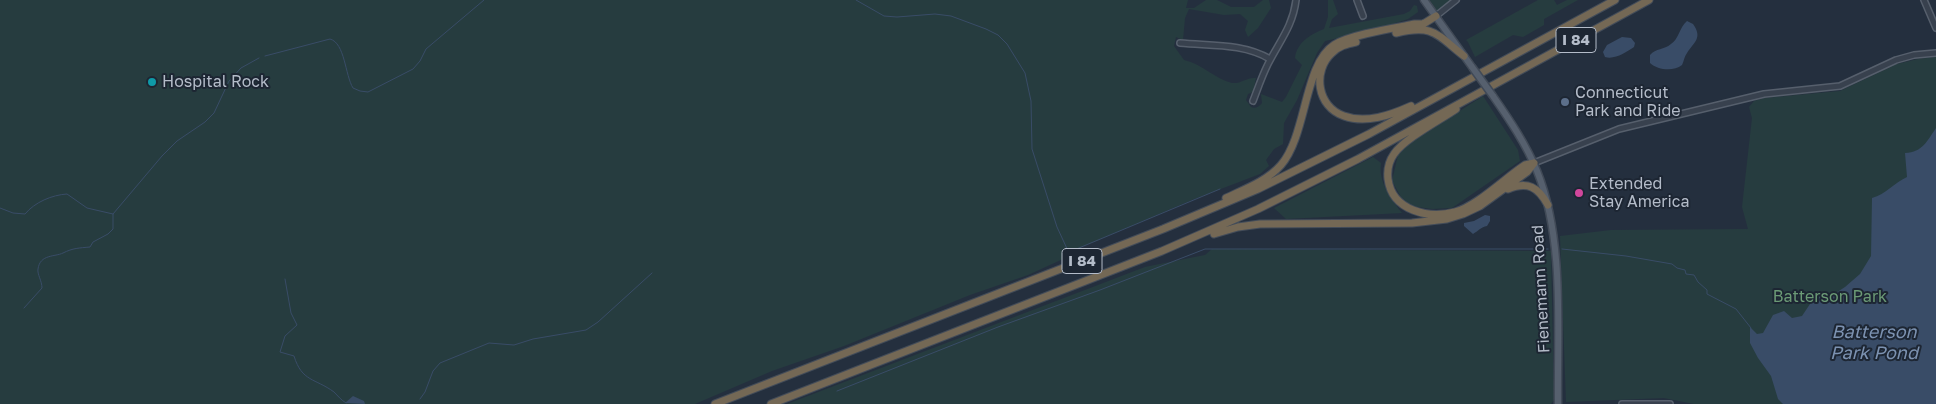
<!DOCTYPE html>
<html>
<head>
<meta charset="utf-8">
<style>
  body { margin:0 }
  canvas { display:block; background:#242f3e }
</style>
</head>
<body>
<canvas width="1936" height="404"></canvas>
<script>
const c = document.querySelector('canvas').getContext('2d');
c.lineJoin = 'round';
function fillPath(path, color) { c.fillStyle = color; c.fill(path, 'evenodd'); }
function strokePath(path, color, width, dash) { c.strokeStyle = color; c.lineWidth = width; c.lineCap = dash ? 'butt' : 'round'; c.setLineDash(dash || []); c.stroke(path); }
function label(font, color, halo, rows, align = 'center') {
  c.font = font + ' "Golos Text",sans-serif'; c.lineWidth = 4; c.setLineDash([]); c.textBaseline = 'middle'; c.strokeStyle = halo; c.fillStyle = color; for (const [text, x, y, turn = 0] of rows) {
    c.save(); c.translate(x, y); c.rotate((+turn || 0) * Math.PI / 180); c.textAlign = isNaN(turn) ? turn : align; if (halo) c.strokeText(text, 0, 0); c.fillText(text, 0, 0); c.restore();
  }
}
const green = new Path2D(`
  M0 0H1188L1186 8H1194L1206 0H1217L1231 7H1254L1263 0H1269L1271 8 1258 28 1248 37 1245 30 1248 21 1240 14 1224 15 1189 9 1185 18 1183 40 1176 37 1174 46 1184 60C1202 64 1217 80 1232 83 1241 84 1247 77 1256 78L1253 92 1248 94 1246 100 1251 107C1255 109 1259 107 1262 103L1261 94 1282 102 1286 97 1302 65 1295 58C1297 42 1311 34 1324 29L1328 17V0H1333L1338 14 1332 19 1329 28 1404 14 1410 11 1414 5 1417 6 1418 12 1408 19 1374 30 1325 41 1317 53 1297 100 1284 123 1283 144 1274 149 1266 160 1269 166 1260 174 1192 200 1068 253 1063 259 1028 275 970 295 844 346 772 371 695 404H0Z
  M1425 0H1455L1436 16Z
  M1538 0H1554L1557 5 1567 0H1578L1544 19V25L1523 37 1513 35 1475 57 1468 42 1466 40Z
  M1936 57V404H1694L1664 398 1566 402 1560 236 1611 230 1748 229 1742 207 1752 118 1749 107 1754 101 1765 98 1840 91 1897 64 1918 59Z
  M1483 96 1518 150 1520 161 1452 208 1432 209 1411 206 1401 197 1392 181 1398 155 1407 145Z
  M1373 157 1381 163C1378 182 1391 199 1402 213L1286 219 1274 208Z
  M1212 249 1551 251 1554 400 1551 404H787L1145 267 1205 255Z`);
const water = new Path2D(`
  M1687 21 1693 24C1703 38 1694 42 1687 53 1684 57 1684 61 1682 65 1673 72 1658 70 1650 63V55C1656 48 1664 50 1671 44 1679 39 1679 28 1687 21Z
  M1622 37 1631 38 1635 43 1634 47C1626 52 1615 60 1605 57L1603 52 1607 45Z
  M1936 128V404H1783L1778 399 1771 376 1758 358 1750 343V327L1757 334 1763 333 1773 315 1784 311 1792 318 1802 316 1810 304 1821 294 1828 298 1845 287 1860 274 1871 256 1872 198C1886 194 1894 183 1907 177L1905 153C1923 152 1927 141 1936 128Z
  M1485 215 1490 216V221L1487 226C1481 227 1478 231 1473 234L1464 226V223L1474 221Z
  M353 396 364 401 365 404 345 403Z`);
const stream = new Path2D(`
  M856 0 884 16 897 17 935 14 951 16 986 29 998 35 1007 44 1025 73 1031 101 1032 149 1057 227 1069 253
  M265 56 330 39C345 43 345 75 353 88L360 91 368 92 413 69 420 61 426 49 484 0
  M0 208 13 213 25 214C35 202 52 195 67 194L87 208 113 214
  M1562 249 1626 256 1672 264 1677 268 1685 270 1686 274 1694 275 1698 282 1707 290V294L1736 309 1751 328
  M1067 253 1220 189
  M285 279 291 313 297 325 285 336 280 352 294 356C302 382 315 378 334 392 338 396 341 400 346 403
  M24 308 42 288C42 281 37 274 38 269 40 254 55 257 63 253 73 248 79 248 90 247L93 242 108 234 113 229V214L162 156 177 141 205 122 214 113 229 81 241 68 259 58
  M837 391 998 327 1100 290 1205 249H1548
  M420 399 425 392 433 371 440 363 489 343 514 345 533 339 586 330 598 322 652 273`);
const minor = new Path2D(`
  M1357 0 1363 16
  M1924 0 1936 28
  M1436 16 1456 0
  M1180 43C1210 46 1243 43 1270 59
  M1253 101C1258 88 1262 76 1268 64 1279 42 1293 26 1296 0
  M1534 163 1619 129 1764 94 1840 86 1896 60 1914 55 1936 53
  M1622 404H1670`);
const major = new Path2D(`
  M1424 0 1472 67
  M1493 96C1509 119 1526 144 1537 171 1565 240 1557 330 1558 404`);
const highway = new Path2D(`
  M1420 26 1436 16
  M1396 33C1434 24 1436 34 1464 56
  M1356 42C1347 44 1338 46 1332 53 1312 71 1317 107 1344 116 1366 124 1391 115 1411 106
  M1456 109C1440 120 1404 139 1394 154 1389 161 1387 170 1388 179 1392 211 1429 219 1455 212 1477 206 1505 178 1525 165L1534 163
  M1508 189C1528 181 1538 187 1548 205
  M1226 198C1245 189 1267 181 1281 165 1307 135 1304 64 1334 45 1349 35 1394 28 1415 24H1422
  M1214 234 1238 227 1260 224 1412 223 1447 219 1463 214 1480 206 1527 172 1534 163
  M715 404 1163 229 1258 189 1369 134 1615 0
  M771 404 1162 251 1258 209 1358 159 1649 0`);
const majorBridge = new Path2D(`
  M1472 67 1493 96`);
const markers = [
  [152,82,5,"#0f9aa8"],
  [1565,102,5,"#5c6f8a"],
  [1579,193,5,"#d1479c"]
];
const shields = [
  [1576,40,40],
  [1082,261,40]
];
const shieldNames = [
  ["I 84",1576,40],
  ["I 84",1082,261]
];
const poiNames = [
  ["Hospital Rock",162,82],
  ["Connecticut",1575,93],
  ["Park and Ride",1575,111],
  ["Extended",1589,184],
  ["Stay America",1589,202]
];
const streetNames = [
  ["Fienemann Road",1541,289,-93]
];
const parkNames = [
  ["Batterson Park",1830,297]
];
const waterNames = [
  ["Batterson",1874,332],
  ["Park Pond",1874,353]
];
fillPath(green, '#263c3f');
fillPath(water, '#394c67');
strokePath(stream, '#394c67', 1);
strokePath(minor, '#565f6c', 8);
strokePath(major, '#414a57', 9);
strokePath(highway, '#434c59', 9);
strokePath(minor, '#38414e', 5);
strokePath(major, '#56606e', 6);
strokePath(highway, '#746855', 7);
strokePath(majorBridge, '#414a57', 9, []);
strokePath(majorBridge, '#56606e', 6);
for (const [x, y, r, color] of markers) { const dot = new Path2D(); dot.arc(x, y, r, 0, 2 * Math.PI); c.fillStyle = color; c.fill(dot); strokePath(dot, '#1d2633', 2); }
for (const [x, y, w] of shields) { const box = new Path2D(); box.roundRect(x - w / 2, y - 12.5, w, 25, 4); c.fillStyle = '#1d2633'; c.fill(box); strokePath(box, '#b4bcc9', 1); }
label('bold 15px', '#b4bcc9', null, shieldNames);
label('16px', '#b4bcc9', '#1d2633', poiNames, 'left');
label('16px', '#b4bcc9', '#1d2633', streetNames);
label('16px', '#6b9a76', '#1d2633', parkNames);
label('italic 18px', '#7c92b1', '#1d2633', waterNames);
</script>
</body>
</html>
